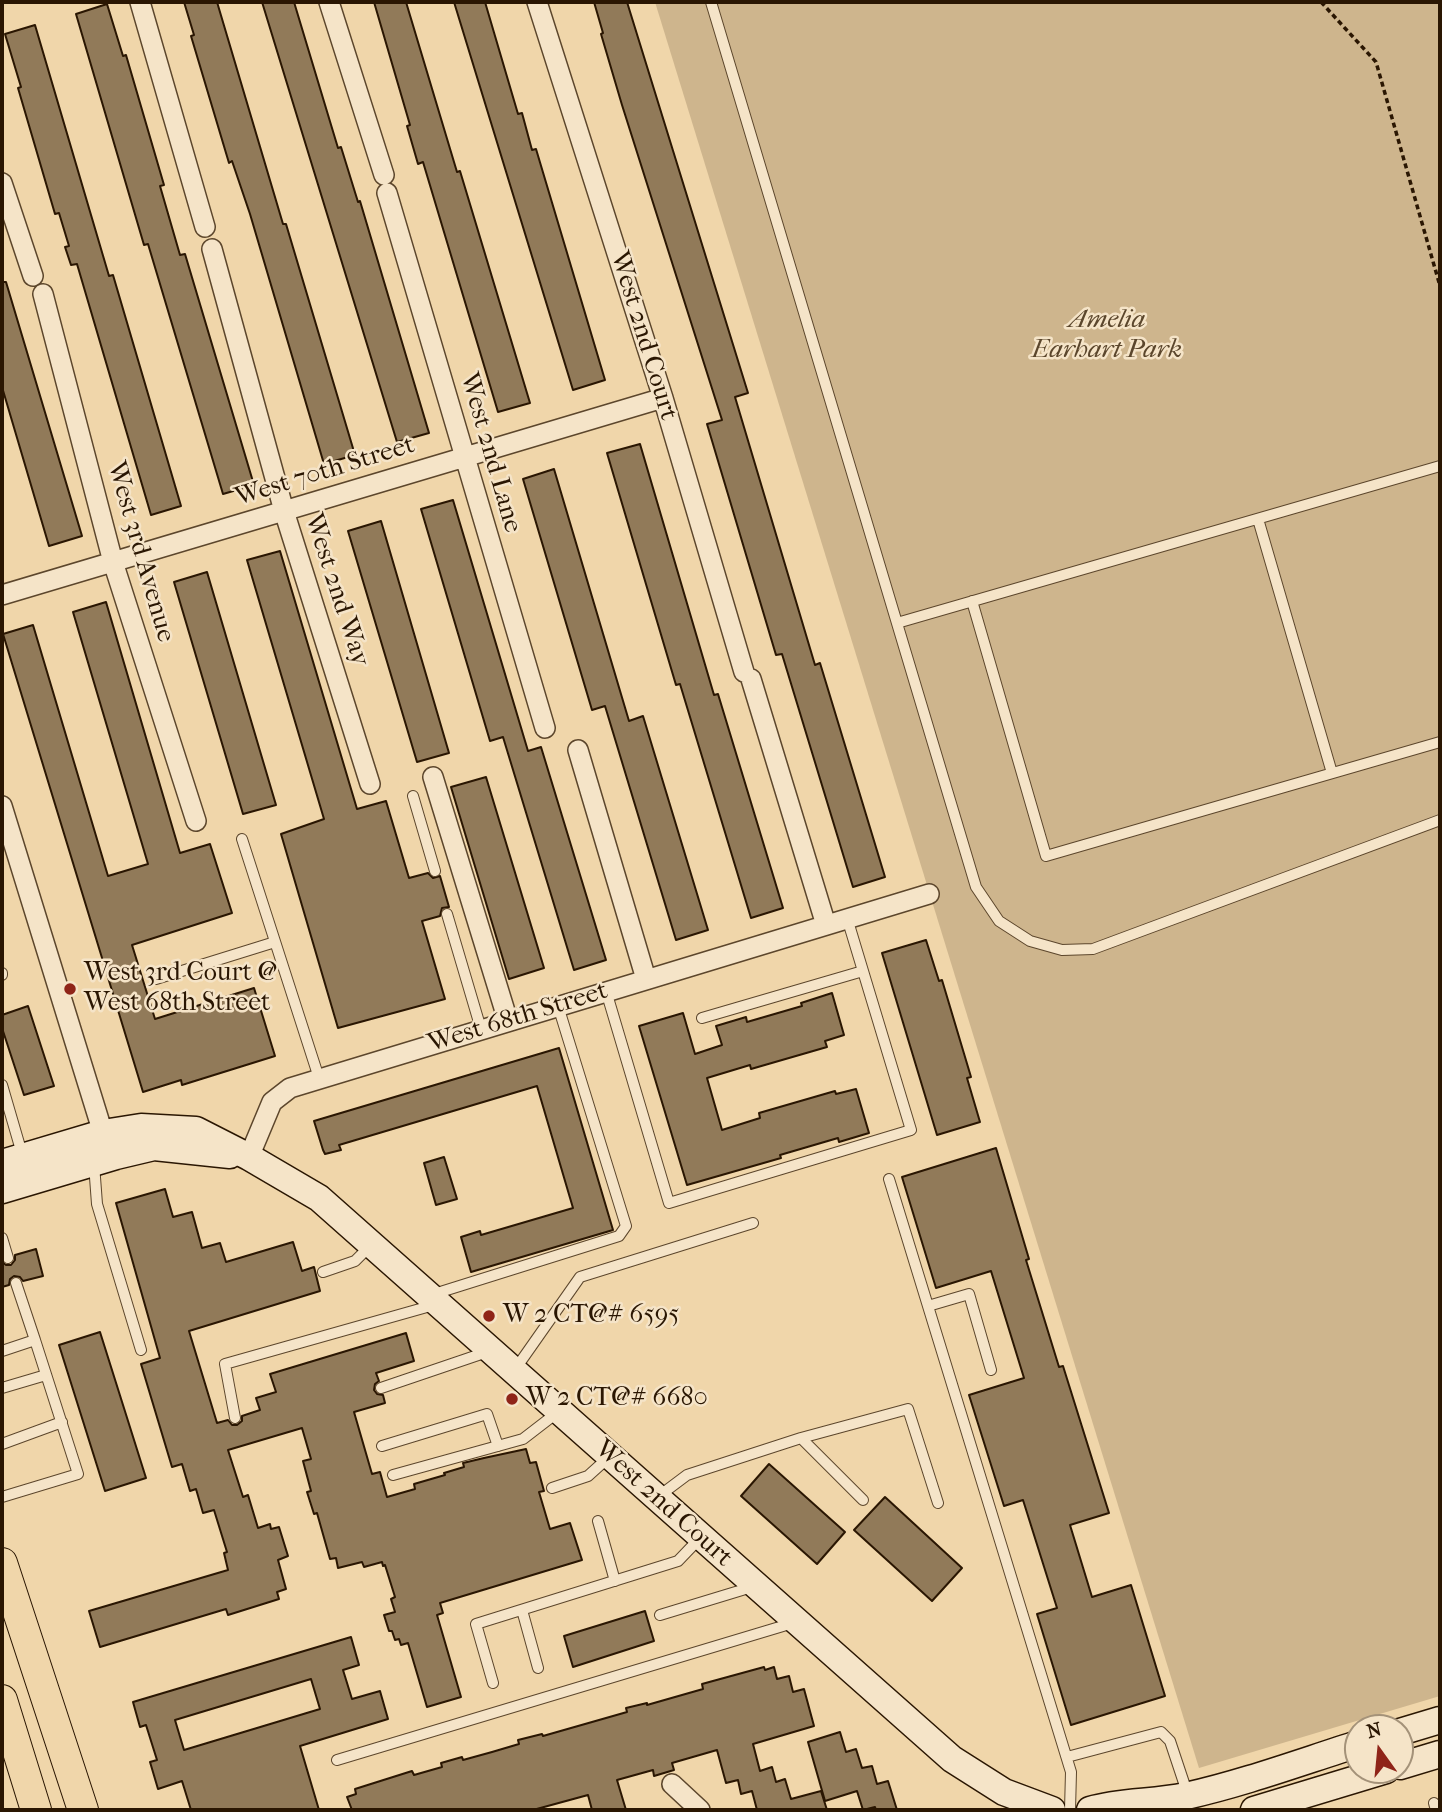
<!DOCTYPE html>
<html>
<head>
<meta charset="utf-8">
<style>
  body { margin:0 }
  #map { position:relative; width:1442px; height:1812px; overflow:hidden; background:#f0d6aa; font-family:"IM FELL French Canon",serif }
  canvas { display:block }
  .frame { position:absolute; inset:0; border:4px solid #2a1602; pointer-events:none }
  .north { position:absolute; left:1344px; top:1714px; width:70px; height:70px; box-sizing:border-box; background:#f5e4c8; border:2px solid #a49279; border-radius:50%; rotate:345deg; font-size:19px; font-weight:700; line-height:28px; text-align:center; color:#2a1602 }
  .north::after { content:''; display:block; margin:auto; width:24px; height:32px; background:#8f2418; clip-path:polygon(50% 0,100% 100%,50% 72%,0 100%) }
</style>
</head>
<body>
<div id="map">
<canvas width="1442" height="1812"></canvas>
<div class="frame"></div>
<div class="north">N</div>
</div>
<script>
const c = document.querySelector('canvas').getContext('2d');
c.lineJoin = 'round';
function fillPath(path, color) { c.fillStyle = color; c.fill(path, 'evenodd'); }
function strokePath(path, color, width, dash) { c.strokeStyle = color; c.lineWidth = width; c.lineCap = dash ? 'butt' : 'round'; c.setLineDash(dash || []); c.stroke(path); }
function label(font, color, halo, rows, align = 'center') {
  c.font = font + ' "IM FELL French Canon",serif'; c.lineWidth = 5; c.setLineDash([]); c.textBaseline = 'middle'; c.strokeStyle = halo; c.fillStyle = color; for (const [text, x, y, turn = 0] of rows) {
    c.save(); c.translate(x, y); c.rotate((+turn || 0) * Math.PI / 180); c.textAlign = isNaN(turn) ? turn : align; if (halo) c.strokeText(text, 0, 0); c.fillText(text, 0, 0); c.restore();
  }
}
const green = new Path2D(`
  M655 2H1440V1696L1199 1768Z`);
const building = new Path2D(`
  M184 2H217L283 224H286L355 455 324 464 250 214 232 161 229 163 191 36 194 35Z
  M262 2H294L338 148 341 147 358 202 360 201 429 433 397 442Z
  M374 2H406L457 172 460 171 530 403 498 412 423 162 418 164 407 126 410 125Z
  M454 2H485L518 114 522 113 532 150 536 149 605 380 573 390Z
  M594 2H627L748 393 735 397 815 665 820 663 885 877 853 887 782 654 776 655 707 424 722 420 622 105 601 34 603 33Z
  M107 4 123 56 126 55 164 185 160 186 180 255 185 254 254 485 223 494 148 244 144 245 76 14Z
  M35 25 109 276 113 275 181 506 151 515 77 264 71 265 65 247 69 246 59 213 55 214 18 88 21 87 5 34Z
  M2 282H6L82 536 49 546 2 387Z
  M640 444 714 695 718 694 783 908 751 918 680 684 676 685 607 453Z
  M554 469 629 721 643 716 708 930 676 940 605 706 592 710 523 479Z
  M453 500 528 751 541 747 606 960 574 970 503 737 490 741 421 509Z
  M381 521 449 753 417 762 348 531Z
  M280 551 357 809 386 801 409 878 428 873 433 878 440 876 449 907 442 908 440 916 422 921 445 999 338 1028 281 834 324 819 247 560Z
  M207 572 276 805 243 814 174 582Z
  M106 602 180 853 210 844 232 913 132 945 155 1019 254 988 275 1056 182 1085 181 1080 143 1092 3 634 33 625 108 876 148 864 73 612Z
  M486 777 544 968 509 979 451 787Z
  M926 940 939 981 942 980 971 1077 967 1078 980 1122 937 1135 882 953Z
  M832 993 844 1035 825 1041 827 1047 751 1069 750 1065 707 1078 722 1130 760 1118 759 1113 835 1091 836 1094 856 1089 869 1133 839 1142 838 1138 780 1155 781 1158 687 1185 639 1026 683 1013 695 1054 722 1045 716 1026 746 1017 747 1022 802 1006 801 1003Z
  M28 1006 54 1086 24 1095 2 1028V1015Z
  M559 1048 613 1230 471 1272 461 1237 480 1231 481 1235 573 1208 537 1086 339 1145 341 1150 325 1154 323 1150 314 1121Z
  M996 1148 1029 1259 1026 1260 1059 1367 1063 1366 1109 1513 1070 1525 1092 1597 1131 1585 1165 1696 1071 1725 1037 1614 1057 1608 1023 1500 1004 1506 969 1395 1024 1378 991 1271 936 1288 902 1177Z
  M444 1157 457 1199 436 1205 424 1163Z
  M165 1189 173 1217 192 1212 202 1248 220 1243 226 1262 293 1242 302 1271 314 1267 320 1291 189 1331 217 1423 228 1420 232 1425H237L242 1421V1416L260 1410 256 1398 276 1392 270 1374 406 1333 414 1361 376 1373 379 1381 375 1384 374 1390 377 1394 383 1395 385 1403 354 1412 372 1474 380 1472 387 1497 415 1489 414 1484 445 1475 444 1473 464 1467 463 1463 484 1458 526 1449 530 1463 536 1462 544 1491 539 1492 550 1529 570 1523 582 1560 440 1603 443 1613 437 1615 461 1697 427 1707 408 1643 401 1645 399 1639 395 1640 392 1631H389L384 1615 395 1612 391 1599 395 1597 385 1565 383 1566 382 1562 364 1567 362 1562 338 1568 336 1558 330 1559 317 1513 314 1514 307 1492 311 1491 303 1461 311 1459 302 1428 228 1450 243 1497 248 1495 258 1528 270 1524 271 1529 279 1527 288 1556 278 1560 286 1589 277 1592 279 1599 228 1615 226 1609 100 1647 89 1611 228 1570 224 1553 227 1552 214 1510 203 1513 196 1489 190 1491 182 1464 172 1467 141 1364 160 1358 116 1203Z
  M36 1249 43 1276 23 1281 20 1277 14 1276 10 1279 9 1285 2 1287V1262L6 1265H11L15 1260V1255Z
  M100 1332 146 1478 105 1491 59 1345Z
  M769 1464 845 1532 817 1564 741 1496Z
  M885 1497 962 1568 932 1601 854 1530Z
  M645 1611 654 1641 573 1667 564 1636Z
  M351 1637 359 1665 343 1670 352 1699 380 1691 388 1719 300 1746 319 1810H191L182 1781 158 1789 150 1762 157 1760 146 1725 140 1727 133 1702ZM311 1679 320 1709 184 1750 175 1720Z
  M764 1667 765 1670 774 1667 777 1679 789 1676 793 1692 804 1689 814 1726 753 1744 760 1771 772 1767 776 1782 785 1779 791 1799 821 1791 827 1810H757L752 1791 741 1794 738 1780 726 1783 717 1750 672 1763 674 1770 654 1776 653 1770 617 1780 626 1810H592L588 1795 533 1810H352L347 1797 356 1794 355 1789 412 1771 414 1775 442 1767 441 1763 462 1757 463 1760 492 1752 519 1744 518 1740 542 1734 543 1736 627 1712 626 1708 647 1703V1705L703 1689 702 1684Z
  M840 1732 846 1752 856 1749 862 1768 872 1766 877 1784 888 1781 897 1810H876L875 1807 863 1810 857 1791 825 1801 808 1742Z`);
const path = new Path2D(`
  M1321 2 1376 62 1440 286`);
const lane = new Path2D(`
  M711 2 976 887 999 921 1030 941 1062 950 1093 949 1440 820
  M1258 519 1332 773
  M972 601 1046 856 1440 742
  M897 623 1440 466
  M413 796 435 871
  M242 839 319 1078
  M447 914 481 1029
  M2 973V975
  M156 979 275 942
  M606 991 669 1203 911 1130 847 918
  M702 1018 863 971
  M2 1085 23 1157
  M94 1164 97 1204 141 1350
  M889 1179 1071 1772 1070 1810
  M2 1238 8 1258
  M323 1272 355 1261 371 1245
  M16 1283 35 1340
  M434 1294 619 1236 626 1226 558 1006
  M928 1306 969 1294 991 1370
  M2 1351 35 1340 78 1474 2 1497
  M514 1371 580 1277 753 1223
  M2 1388 46 1375
  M381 1388 487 1352
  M235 1418 225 1364 434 1305
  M801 1438 863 1500
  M2 1444 62 1422
  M382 1446 487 1414 498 1446
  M393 1475 523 1439 558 1412
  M552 1488 588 1476 609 1457
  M659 1496 687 1475 801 1438 908 1409 938 1503
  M598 1521 615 1581
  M522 1610 538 1668
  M660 1615 752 1587
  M493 1683 476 1624 678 1561 700 1538
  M1067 1757 1161 1732 1170 1741 1188 1795
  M337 1760 793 1623
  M1434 1803 1436 1810`);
const street = new Path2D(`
  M140 2 205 227
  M329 2 384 175
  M537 2 663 398 744 672
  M2 183 33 276
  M387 193 545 728
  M212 249 284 511 370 784
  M43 294 113 562 196 821
  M2 595 663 398
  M751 679 826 925
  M578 750 646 979
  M433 777 508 1021
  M2 806 103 1133
  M249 1157 272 1102 290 1088 929 894
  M672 1784 700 1810`);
const secondary = new Path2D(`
  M2 1163 103 1133 141 1127 196 1130 249 1157 319 1198 952 1759 1004 1792 1052 1810
  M2 1190 116 1156 154 1147 230 1155
  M1400 1732 1440 1720
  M1400 1766 1440 1754
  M1090 1810C1121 1801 1154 1803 1186 1796 1244 1783 1301 1762 1358 1744
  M1254 1810 1386 1770`);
const primary = new Path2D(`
  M2 1563 83 1810
  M2 1700 36 1810`);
const markers = [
  [70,989,7,"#8f2418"],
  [489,1316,7,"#8f2418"],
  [512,1399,7,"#8f2418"]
];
const parkNames = [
  ["Amelia",1107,321],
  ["Earhart Park",1107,351]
];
const streetNames = [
  ["West 2nd Court",643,336,73],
  ["West 2nd Lane",490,453,74],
  ["West 70th Street",325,472,-17],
  ["West 3rd Avenue",140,552,74],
  ["West 2nd Way",336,590,72],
  ["West 68th Street",518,1018,-17],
  ["West 2nd Court",663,1504,42]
];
const poiNames = [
  ["West 3rd Court @",84,974],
  ["West 68th Street",84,1004],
  ["W 2 CT@# 6595",503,1316],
  ["W 2 CT@# 6680",526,1399]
];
fillPath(green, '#ceb58d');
fillPath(building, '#917a59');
strokePath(building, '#2a1602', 2);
strokePath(lane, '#5c462c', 12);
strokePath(street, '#5c462c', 22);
strokePath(secondary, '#2a1602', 29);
strokePath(primary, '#2a1602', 32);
strokePath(path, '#2a1602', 3.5, [5, 3.5]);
strokePath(lane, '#f5e4c8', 10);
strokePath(street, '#f5e4c8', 19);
strokePath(secondary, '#f5e4c8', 26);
strokePath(primary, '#f0d6aa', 30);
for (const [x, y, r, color] of markers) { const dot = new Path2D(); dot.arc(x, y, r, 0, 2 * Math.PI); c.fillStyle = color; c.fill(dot); strokePath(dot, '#f5e4c8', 2.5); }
label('italic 26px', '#5b462c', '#f5e4c8', parkNames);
label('26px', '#2a1602', '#f5e4c8', streetNames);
label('26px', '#2a1602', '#f5e4c8', poiNames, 'left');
</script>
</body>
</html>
